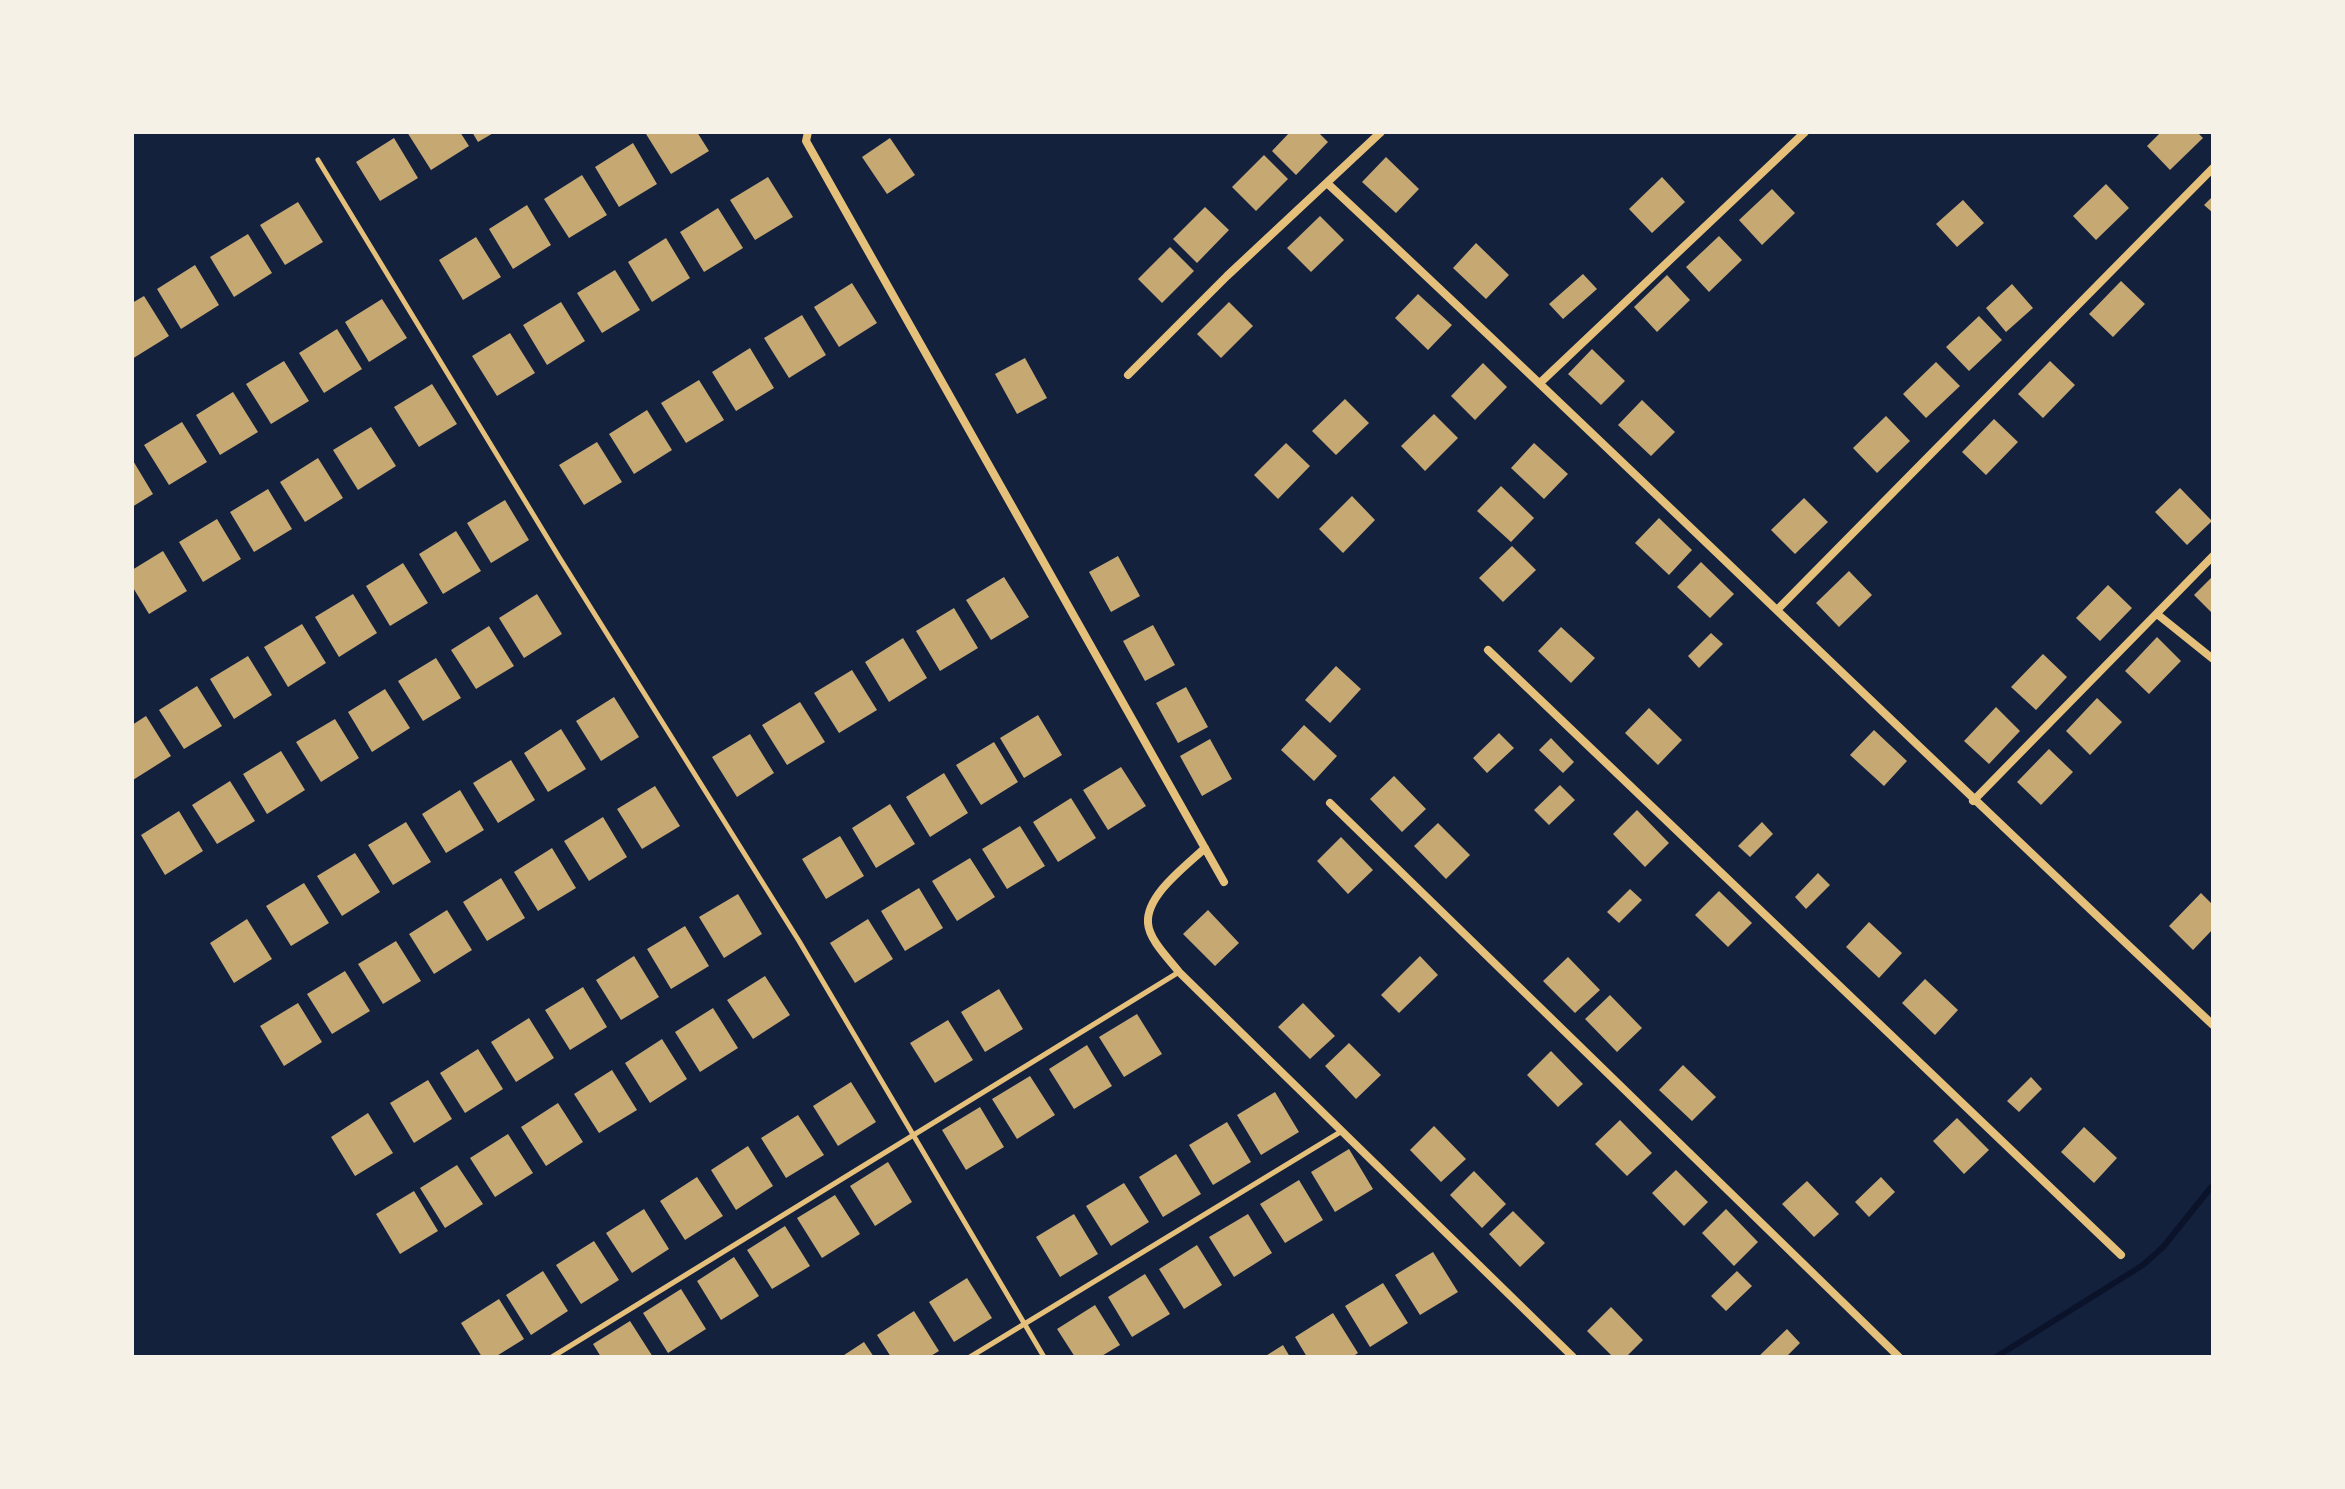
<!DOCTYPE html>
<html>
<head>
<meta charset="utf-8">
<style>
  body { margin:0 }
  #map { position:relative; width:2345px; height:1489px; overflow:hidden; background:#14213d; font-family:"Fira Sans",sans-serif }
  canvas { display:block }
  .frame { position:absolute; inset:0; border:134px solid #f6f1e7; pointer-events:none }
</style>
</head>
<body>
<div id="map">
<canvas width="2345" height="1489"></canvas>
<div class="frame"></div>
</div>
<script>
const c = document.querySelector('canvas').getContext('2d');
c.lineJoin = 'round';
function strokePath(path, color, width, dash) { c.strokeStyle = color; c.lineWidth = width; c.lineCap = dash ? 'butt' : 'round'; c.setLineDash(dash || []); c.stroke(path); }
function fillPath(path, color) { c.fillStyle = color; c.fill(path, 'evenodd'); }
const stream = new Path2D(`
  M1996 1357 2143 1265 2163 1247 2213 1185`);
const building = new Path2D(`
  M407 132H460L469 146 431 170Z
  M472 132H495L478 142Z
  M650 132H697L709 151 671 174 646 134Z
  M1290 132H1318L1328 142 1296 175 1272 151Z
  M2161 132H2197L2203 138 2170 170 2147 146Z
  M394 138 418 178 380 201 356 162Z
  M890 138 915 175 887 194 862 157Z
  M633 143 657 184 619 207 595 167Z
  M1264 155 1288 179 1256 211 1232 187Z
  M1386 157 1419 189 1396 213 1362 182Z
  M582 175 607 215 569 238 544 199Z
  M768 177 793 217 755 240 730 200Z
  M1662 177 1685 202 1652 233 1629 209Z
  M2106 184 2129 208 2096 240 2073 216Z
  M1772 189 1795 213 1762 245 1739 220Z
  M2213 196V213L2204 205Z
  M1963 200 1984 223 1957 247 1936 224Z
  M298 202 323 242 285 265 260 225Z
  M527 205 551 245 513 269 489 229Z
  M1205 207 1229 230 1197 263 1173 239Z
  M718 208 743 248 704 272 680 232Z
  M1320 216 1344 240 1311 272 1287 248Z
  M248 234 272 273 234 297 210 257Z
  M1719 236 1742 260 1709 292 1686 267Z
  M476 237 501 277 463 300 439 260Z
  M666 238 690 278 652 302 628 262Z
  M1476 243 1509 275 1486 299 1453 268Z
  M1170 247 1194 271 1162 303 1138 279Z
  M195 265 219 305 181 329 157 289Z
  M615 270 640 310 602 333 577 293Z
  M1583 274 1597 289 1563 319 1549 304Z
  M1667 275 1690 300 1657 332 1634 307Z
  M2121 281 2145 304 2113 337 2089 314Z
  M852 283 877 323 839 347 814 307Z
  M2012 284 2033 308 2006 332 1986 308Z
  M1418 294 1452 325 1428 350 1395 318Z
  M144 296 169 336 132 359V303Z
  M382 299 407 338 369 362 345 322Z
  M561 302 585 341 547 365 523 325Z
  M1229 302 1253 326 1221 358 1197 334Z
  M802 315 826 355 789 378 764 338Z
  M1979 316 2002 340 1969 371 1946 347Z
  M337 329 362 369 324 393 299 353Z
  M510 333 535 373 497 396 472 356Z
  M750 348 774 388 736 411 712 372Z
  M1592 349 1625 381 1601 405 1568 374Z
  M1025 358 1047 398 1017 414 995 374Z
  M284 361 309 401 271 424 246 384Z
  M2050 361 2075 385 2043 418 2018 394Z
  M1936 362 1960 386 1926 418 1903 394Z
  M1483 363 1507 387 1475 420 1451 396Z
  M699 380 724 420 686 443 661 403Z
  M432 384 457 424 419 447 394 407Z
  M233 392 258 432 220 455 196 415Z
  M1345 399 1369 423 1336 455 1312 431Z
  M1642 400 1675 432 1651 456 1618 425Z
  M647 410 672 450 634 474 609 434Z
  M1434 414 1458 438 1425 471 1401 446Z
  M1886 416 1910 441 1877 473 1853 448Z
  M1994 419 2018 442 1986 475 1962 452Z
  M182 422 207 462 169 485 144 445Z
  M371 427 396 466 358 490 333 450Z
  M597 442 622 482 584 505 559 465Z
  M1286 443 1310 466 1278 499 1254 475Z
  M1534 443 1568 474 1544 499 1511 468Z
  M318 458 343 498 305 522 280 482Z
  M132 459 153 494 132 507Z
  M1501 486 1534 518 1511 542 1477 511Z
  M2180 488 2212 521 2187 545 2155 512Z
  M268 489 292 529 254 552 230 512Z
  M1352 496 1375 520 1343 553 1319 529Z
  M1804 498 1828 522 1795 554 1771 530Z
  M505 500 529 540 491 563 467 523Z
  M1659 518 1692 550 1669 575 1635 543Z
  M217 519 241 559 203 582 179 542Z
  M456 531 481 571 443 594 419 554Z
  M1512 546 1536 570 1503 602 1479 578Z
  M163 551 187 591 149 614 132 586V570Z
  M1118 556 1140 596 1111 612 1089 572Z
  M1701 562 1734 594 1710 618 1677 587Z
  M403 563 428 603 390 626 366 586Z
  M1849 571 1872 595 1839 627 1816 603Z
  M2213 576V614L2194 595Z
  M1004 577 1029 617 991 640 966 600Z
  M2108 585 2132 608 2100 641 2076 618Z
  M353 594 377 633 339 657 315 617Z
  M537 594 562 634 524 658 499 618Z
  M954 608 978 648 940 671 916 631Z
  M302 624 326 663 288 687 264 647Z
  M1153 625 1175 665 1145 681 1123 641Z
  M489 626 514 666 476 689 451 650Z
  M1561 627 1595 658 1571 683 1538 651Z
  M1711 633 1723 644 1699 668 1688 656Z
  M2157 637 2181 661 2149 694 2125 671Z
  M903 638 927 678 889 702 865 662Z
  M2043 654 2067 677 2036 710 2011 687Z
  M248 656 272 695 234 719 210 679Z
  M436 658 461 698 423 721 398 681Z
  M1336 666 1361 689 1330 723 1305 700Z
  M852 670 877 710 839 733 814 693Z
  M197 686 222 726 184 749 159 710Z
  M1186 687 1208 727 1178 743 1156 703Z
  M385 689 410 728 372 752 348 712Z
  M614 697 639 737 601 761 576 721Z
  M2097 698 2122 722 2090 755 2066 731Z
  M800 702 825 742 787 765 762 725Z
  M1996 707 2020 731 1989 764 1964 741Z
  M1649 708 1682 740 1658 765 1625 733Z
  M1038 715 1062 755 1024 778 1000 738Z
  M146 716 171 756 133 780 132 725Z
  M335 719 359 758 321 782 296 742Z
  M1304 725 1337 756 1314 781 1281 750Z
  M561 729 586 769 548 792 524 753Z
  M1874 730 1907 761 1884 786 1850 755Z
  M1499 733 1514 748 1487 773 1473 758Z
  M750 734 774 773 737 797 712 757Z
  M1551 738 1574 762 1563 773 1539 750Z
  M1210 739 1232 779 1202 796 1180 756Z
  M994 742 1018 782 981 805 956 765Z
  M2049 749 2073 772 2041 805 2017 782Z
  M281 751 305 790 267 814 243 774Z
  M511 760 535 800 498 823 473 783Z
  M1121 767 1146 806 1108 830 1083 790Z
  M944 773 968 813 930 837 906 797Z
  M1394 776 1426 809 1402 832 1370 799Z
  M230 781 255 821 217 844 192 805Z
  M1560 785 1575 800 1549 825 1534 810Z
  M655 786 680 826 642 849 617 809Z
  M460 790 484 830 446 853 422 814Z
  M1071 798 1096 838 1058 862 1033 822Z
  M890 804 915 844 876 868 852 828Z
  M1637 810 1669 843 1645 867 1613 834Z
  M179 811 203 851 165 875 141 835Z
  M603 817 627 857 589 881 564 841Z
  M406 822 431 862 393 885 368 845Z
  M1762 822 1773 834 1750 857 1738 846Z
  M1438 823 1470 855 1446 879 1414 846Z
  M1020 826 1045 866 1007 889 982 849Z
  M840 836 864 876 826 899 802 859Z
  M1341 837 1373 870 1348 894 1317 861Z
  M552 848 576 888 538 911 514 872Z
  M355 853 380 892 342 916 317 876Z
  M970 858 995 897 957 921 932 881Z
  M1818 873 1830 885 1806 909 1795 897Z
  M501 878 525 918 487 941 463 902Z
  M304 883 329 923 291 946 266 906Z
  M919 888 943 928 905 951 881 911Z
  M1630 889 1642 900 1619 923 1607 912Z
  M1719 891 1752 923 1728 947 1695 915Z
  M2201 893 2213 905V929L2193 950 2169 926Z
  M738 894 762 934 724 958 699 917Z
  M447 910 472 950 434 974 409 934Z
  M1208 910 1239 943 1215 966 1183 934Z
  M247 919 272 959 234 983 210 943Z
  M868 919 893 959 855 983 830 943Z
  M1869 922 1902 953 1879 978 1846 947Z
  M685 926 709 966 671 989 647 949Z
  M396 941 421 981 383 1004 358 964Z
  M634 956 659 997 621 1020 596 980Z
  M1420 956 1438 975 1399 1013 1381 995Z
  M1568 957 1600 990 1575 1013 1543 981Z
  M345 971 370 1011 332 1034 307 994Z
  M765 976 790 1015 753 1039 727 1000Z
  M1925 979 1958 1010 1935 1035 1902 1003Z
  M583 987 607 1027 570 1050 545 1010Z
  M999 989 1023 1029 985 1052 961 1012Z
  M1610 995 1642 1028 1617 1052 1585 1019Z
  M298 1003 322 1042 284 1066 260 1026Z
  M1303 1003 1335 1036 1310 1059 1278 1027Z
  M713 1008 738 1048 700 1072 675 1032Z
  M1137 1014 1162 1054 1124 1077 1099 1037Z
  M529 1018 554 1058 516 1082 491 1042Z
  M948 1020 973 1060 935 1083 910 1043Z
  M662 1039 687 1079 650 1103 625 1063Z
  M1349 1043 1381 1075 1356 1099 1325 1066Z
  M1087 1045 1112 1086 1074 1109 1049 1069Z
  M478 1049 503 1089 465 1113 440 1073Z
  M1551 1051 1583 1084 1558 1107 1527 1075Z
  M1683 1065 1716 1097 1692 1121 1659 1090Z
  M612 1070 637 1110 599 1133 574 1094Z
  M1030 1076 1055 1115 1017 1139 992 1099Z
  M2031 1077 2042 1089 2019 1112 2007 1101Z
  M428 1080 452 1119 414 1143 390 1103Z
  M851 1082 876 1122 838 1146 813 1106Z
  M1275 1092 1299 1132 1261 1155 1237 1115Z
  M558 1103 583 1142 546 1166 521 1127Z
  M980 1107 1004 1147 966 1170 942 1130Z
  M368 1113 393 1153 355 1176 331 1137Z
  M798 1115 824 1155 786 1178 761 1138Z
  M1957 1118 1989 1150 1964 1174 1933 1141Z
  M1620 1120 1652 1153 1627 1176 1595 1144Z
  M1227 1122 1251 1162 1213 1185 1189 1145Z
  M1434 1126 1466 1159 1441 1182 1410 1150Z
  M2084 1127 2117 1158 2094 1183 2061 1152Z
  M508 1134 533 1173 495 1197 470 1158Z
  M748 1146 773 1186 736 1210 711 1170Z
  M1349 1149 1373 1189 1335 1212 1311 1172Z
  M1176 1154 1201 1194 1163 1217 1139 1177Z
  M888 1162 912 1202 875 1226 850 1186Z
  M457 1165 483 1204 445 1228 420 1188Z
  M1676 1170 1708 1202 1684 1226 1652 1193Z
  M1474 1171 1506 1204 1482 1228 1450 1195Z
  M697 1177 723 1216 685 1240 660 1201Z
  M1881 1177 1895 1192 1869 1217 1855 1202Z
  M1299 1180 1323 1220 1285 1243 1260 1204Z
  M1807 1181 1839 1214 1814 1237 1782 1204Z
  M1124 1183 1149 1222 1111 1246 1086 1206Z
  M414 1191 438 1231 400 1254 376 1214Z
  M835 1195 860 1234 822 1258 797 1218Z
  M644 1209 669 1249 632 1273 606 1233Z
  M1726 1209 1758 1242 1734 1266 1702 1233Z
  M1513 1211 1545 1243 1520 1267 1489 1234Z
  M1074 1214 1098 1254 1060 1277 1036 1237Z
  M1248 1214 1272 1253 1234 1277 1209 1237Z
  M785 1226 810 1266 772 1289 747 1250Z
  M594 1241 619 1280 581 1304 556 1265Z
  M1197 1245 1222 1285 1184 1309 1159 1269Z
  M1433 1252 1458 1292 1420 1315 1395 1275Z
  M734 1257 759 1296 721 1320 697 1281Z
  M543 1271 568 1311 531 1335 506 1295Z
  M1737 1271 1752 1286 1726 1311 1711 1296Z
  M1145 1274 1170 1314 1132 1337 1108 1297Z
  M967 1278 992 1318 954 1342 929 1302Z
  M1383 1283 1408 1323 1370 1347 1345 1306Z
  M681 1289 706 1329 668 1353 643 1313Z
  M499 1299 524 1339 495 1357H482L461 1323Z
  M1095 1305 1120 1345 1100 1357H1075L1057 1329Z
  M1611 1307 1643 1340 1626 1357H1613L1587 1331Z
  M914 1311 939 1351 929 1357H891L877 1335Z
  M1333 1313 1358 1353 1352 1357H1307L1295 1337Z
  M630 1321 653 1357H601L593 1344Z
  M1787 1329 1800 1343 1786 1357H1758Z
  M864 1342 874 1357H841Z
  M1283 1345 1290 1357H1264Z`);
const service = new Path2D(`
  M318 160 559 557 799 941 1044 1357
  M552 1357 1179 972
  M970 1357 1342 1131`);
const minor = new Path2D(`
  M808 132 806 141 1224 882
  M1327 183C1625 461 1916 747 2213 1025
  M1128 375 1227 276 1381 132
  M1541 382 1805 132
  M1778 609 2213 168
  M2157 614 2213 659
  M1488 650 2121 1255
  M1973 801 2213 556
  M1330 803 1899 1357
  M1205 848C1186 866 1146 895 1148 923 1149 940 1169 959 1179 972L1573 1357`);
strokePath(stream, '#0b132b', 6);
fillPath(building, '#c6a872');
strokePath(service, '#e5c07b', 5);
strokePath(minor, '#e5c07b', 8);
</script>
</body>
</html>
